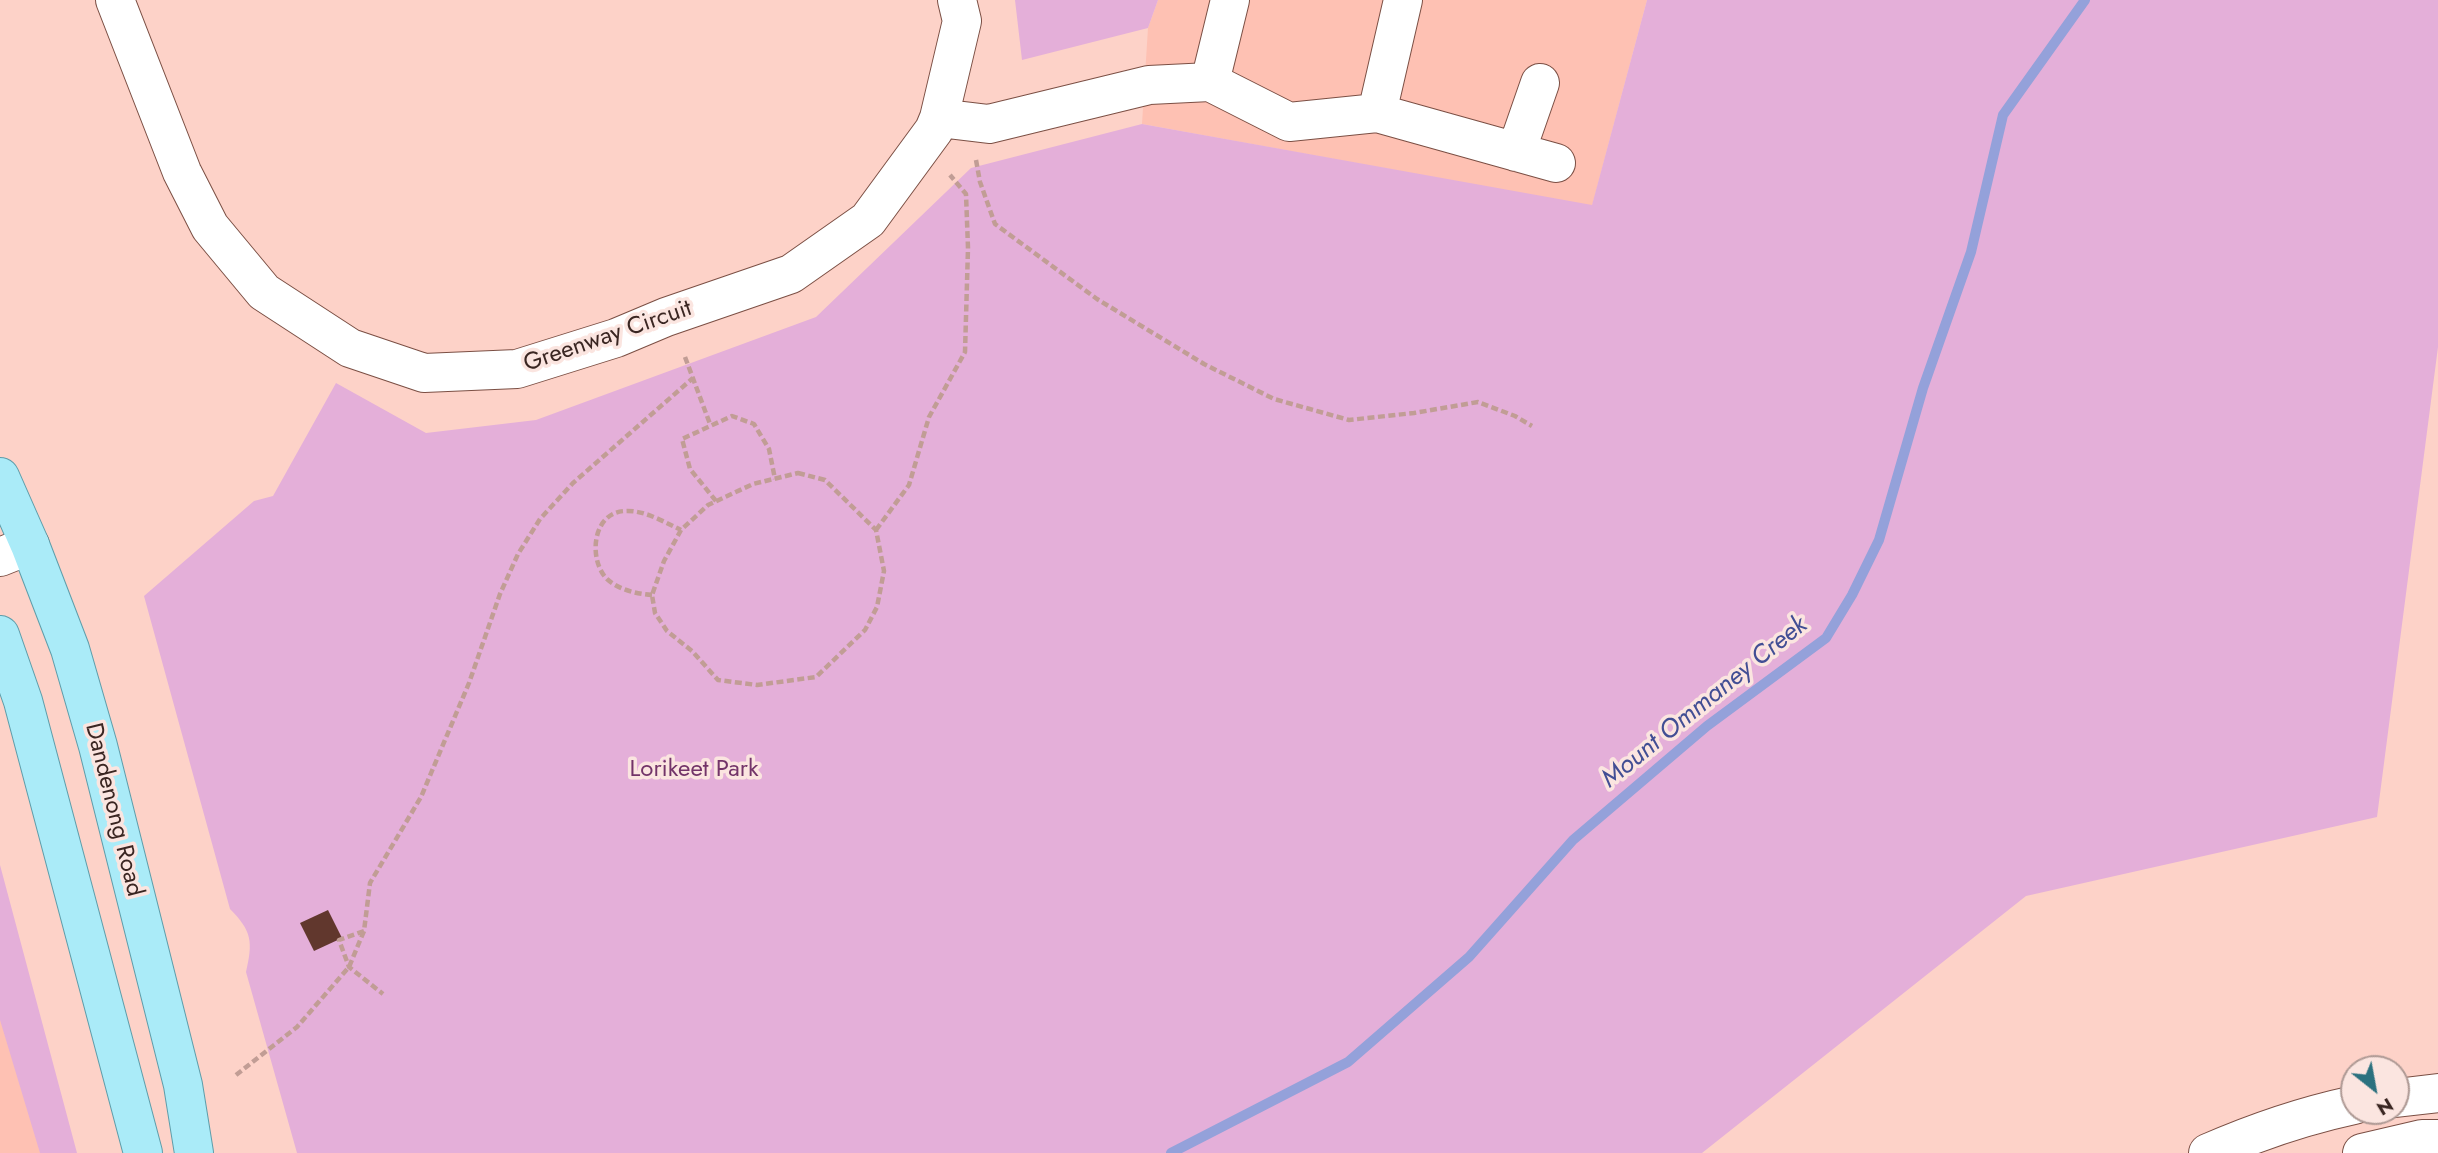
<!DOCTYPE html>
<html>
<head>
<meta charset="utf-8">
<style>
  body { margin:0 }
  #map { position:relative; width:2438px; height:1153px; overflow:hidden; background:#fdd2c8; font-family:Jost,sans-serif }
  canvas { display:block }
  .north { position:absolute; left:2340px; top:1055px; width:70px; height:70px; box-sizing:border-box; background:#fbe5e0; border:2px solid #ae9994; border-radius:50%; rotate:149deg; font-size:19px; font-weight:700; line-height:28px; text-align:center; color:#3a2622 }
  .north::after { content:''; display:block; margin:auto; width:24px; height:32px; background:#2b717f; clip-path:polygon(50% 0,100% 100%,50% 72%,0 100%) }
</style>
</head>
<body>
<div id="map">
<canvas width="2438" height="1153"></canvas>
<div class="north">N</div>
</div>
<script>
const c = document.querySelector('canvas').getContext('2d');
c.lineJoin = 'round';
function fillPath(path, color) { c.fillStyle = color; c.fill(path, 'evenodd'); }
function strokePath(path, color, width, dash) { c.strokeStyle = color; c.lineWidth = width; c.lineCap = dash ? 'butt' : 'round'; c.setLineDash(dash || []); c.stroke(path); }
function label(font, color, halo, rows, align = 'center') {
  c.font = font + ' Jost,sans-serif'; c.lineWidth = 7; c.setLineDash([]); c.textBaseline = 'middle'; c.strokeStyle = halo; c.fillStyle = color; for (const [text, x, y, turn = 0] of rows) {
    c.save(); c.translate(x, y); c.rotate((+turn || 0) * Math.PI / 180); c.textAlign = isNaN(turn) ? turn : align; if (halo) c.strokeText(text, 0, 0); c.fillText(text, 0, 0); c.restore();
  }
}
const built = new Path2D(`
  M1158 0H1647L1592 206 1142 124 1148 28Z
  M0 963 56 1153H0Z`);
const green = new Path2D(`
  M1015 0H1158L1148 28 1022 60Z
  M1647 0H2438V347L2377 817 2026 896 1702 1153H297L246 972C253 942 252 931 230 909L144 596 254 501 273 496 336 383 426 433 536 420 816 317 971 168 1142 124 1592 205Z
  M0 865 77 1153H40L0 1020Z`);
const stream = new Path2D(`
  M1171 1153 1348 1062 1469 957 1573 840 1707 726 1826 638 1852 595 1879 540 1923 388 1971 252 2003 115 2085 0`);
const building = new Path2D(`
  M328 910 342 938 314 951 300 923Z`);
const path = new Path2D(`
  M976 160 980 182 995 224 1097 299 1204 364 1274 399 1349 420 1414 413 1478 402 1515 416 1532 426
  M685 357 710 424
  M798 473 825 480 876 530 884 571 877 607 865 630 816 677 757 685 718 680 692 651 667 631 655 613 652 595 664 561 681 530 708 505 753 484Z
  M716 501 690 469 682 439 732 416 754 424 769 449 775 479
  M876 530 909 485 929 417 965 352 968 248 966 194 950 175
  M652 595C637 594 619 590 607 579 588 560 592 512 625 511 645 510 664 522 681 530
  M364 931 339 940 349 967 383 994
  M236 1075 297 1027 349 967 364 931 370 883 421 797 469 683 500 594 518 554 540 519 573 483 693 378`);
const minor = new Path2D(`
  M115 0 182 172 210 227 264 292 350 348 424 373 517 369 616 338 666 317 791 274 868 220 934 130 939 118 962 21 957 0
  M1210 82 1289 122 1377 113 1403 0
  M1377 113 1556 163
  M939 118 989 124 1149 85 1210 82 1230 0
  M1516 152 1540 83
  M0 557 30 545
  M2396 1098 2438 1093
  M2208 1153C2256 1132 2303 1116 2354 1105
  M2362 1153 2422 1139H2438`);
const major = new Path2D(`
  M0 477 30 545 70 649 98 746 183 1085 194 1153
  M0 635 23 701 143 1153`);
const streetNames = [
  ["Greenway Circuit",608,337,-19],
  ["Dandenong Road",113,810,76]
];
const parkNames = [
  ["Lorikeet Park",694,770]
];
const waterNames = [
  ["Mount Ommaney Creek",1705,703,-39]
];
fillPath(built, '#fec1b3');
fillPath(green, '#e4afd9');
strokePath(stream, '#94a1da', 10);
fillPath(building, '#61372d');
strokePath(minor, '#7b4f44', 40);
strokePath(major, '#5e9daa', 40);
strokePath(path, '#c19d95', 4.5, [7, 3.5]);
strokePath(minor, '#fff', 38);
strokePath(major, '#aaebf8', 38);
label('24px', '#3a2622', '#fbe5e0', streetNames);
label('24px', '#733469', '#fbe5e0', parkNames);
label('italic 26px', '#424e94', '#fbe5e0', waterNames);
</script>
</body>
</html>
